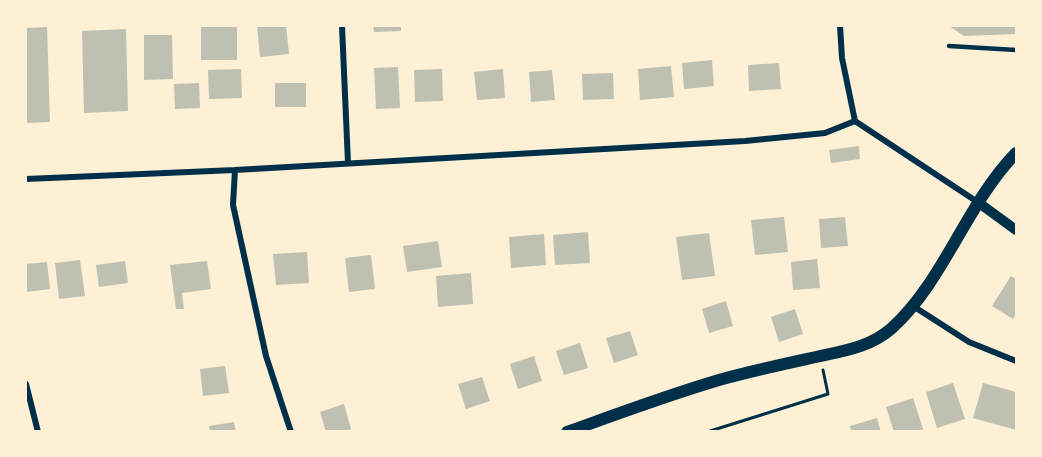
<!DOCTYPE html>
<html>
<head>
<meta charset="utf-8">
<style>
  body { margin:0 }
  #map { position:relative; width:1042px; height:457px; overflow:hidden; background:#fdf0d5; font-family:"DM Sans",sans-serif }
  canvas { display:block }
  .frame { position:absolute; inset:0; border:27px solid #fdf0d5; pointer-events:none }
</style>
</head>
<body>
<div id="map">
<canvas width="1042" height="457"></canvas>
<div class="frame"></div>
</div>
<script>
const c = document.querySelector('canvas').getContext('2d');
c.lineJoin = 'round';
function fillPath(path, color) { c.fillStyle = color; c.fill(path, 'evenodd'); }
function strokePath(path, color, width, dash) { c.strokeStyle = color; c.lineWidth = width; c.lineCap = dash ? 'butt' : 'round'; c.setLineDash(dash || []); c.stroke(path); }
const building = new Path2D(`
  M257 26H286L289 54 260 57Z
  M373 26H401V31L374 32Z
  M949 26H1016V34L964 36Z
  M47 27 50 122 26 123V28Z
  M201 27H237V60H201Z
  M126 29 128 111 84 113 82 31Z
  M144 35H172L173 79 144 80Z
  M712 60 714 86 684 89 682 63Z
  M779 63 781 89 749 91 748 65Z
  M671 66 674 97 640 100 638 69Z
  M398 67 400 108 376 109 374 68Z
  M241 69 242 98 209 99 208 70Z
  M442 69 443 101 415 102 414 70Z
  M503 69 505 98 477 100 474 72Z
  M552 70 555 100 531 102 529 72Z
  M613 73 614 99 583 100 582 74Z
  M199 83 200 108 175 109 174 84Z
  M275 83H306V107H275Z
  M859 146 860 159 831 163 829 150Z
  M784 217 788 252 755 255 751 220Z
  M845 217 848 246 821 248 819 219Z
  M588 232 590 263 555 265 553 235Z
  M709 233 715 276 682 280 676 237Z
  M544 234 546 265 511 268 509 237Z
  M438 241 442 267 407 272 403 246Z
  M307 252 309 283 276 285 273 254Z
  M371 255 375 289 349 292 345 258Z
  M817 259 820 288 793 290 791 262Z
  M80 260 85 296 59 299 55 263Z
  M125 261 128 283 99 287 96 265Z
  M207 261 211 289 182 293 184 309H176L170 265Z
  M47 262 50 289 26 292V264Z
  M471 273 473 304 438 307 436 276Z
  M1011 276 1016 279V314L1013 319 992 306Z
  M726 301 733 326 709 333 702 309Z
  M795 309 803 334 779 342 771 317Z
  M630 331 638 355 614 363 606 338Z
  M580 343 588 368 564 375 556 351Z
  M534 356 542 381 518 389 510 364Z
  M225 366 229 393 203 396 200 369Z
  M482 377 490 401 466 409 458 384Z
  M953 383 965 419 937 428 926 392Z
  M983 383 1016 392V430L973 418Z
  M913 398 924 432H894L886 407Z
  M344 404 351 429 344 432H326L320 412Z
  M877 418 881 432H851L850 426Z
  M234 422 236 432H210L209 426Z`);
const path = new Path2D(`
  M707 432 828 394 823 370`);
const service = new Path2D(`
  M949 46 1016 50`);
const minor = new Path2D(`
  M342 26 348 163
  M840 26 842 58 855 121
  M855 121 979 203
  M235 170 233 205 266 356 291 432
  M26 179 235 170 745 141 825 133 855 121
  M913 306 969 342 1016 361
  M26 384 38 432`);
const tertiary = new Path2D(`
  M979 203 1016 230`);
const secondary = new Path2D(`
  M567 432C617 414 668 395 719 380 751 371 784 364 816 357 843 351 871 347 892 328 944 281 967 203 1016 153`);
fillPath(building, '#bec0b2');
strokePath(path, '#003049', 3);
strokePath(service, '#003049', 4.5);
strokePath(minor, '#003049', 6);
strokePath(tertiary, '#003049', 10);
strokePath(secondary, '#003049', 12);
</script>
</body>
</html>
